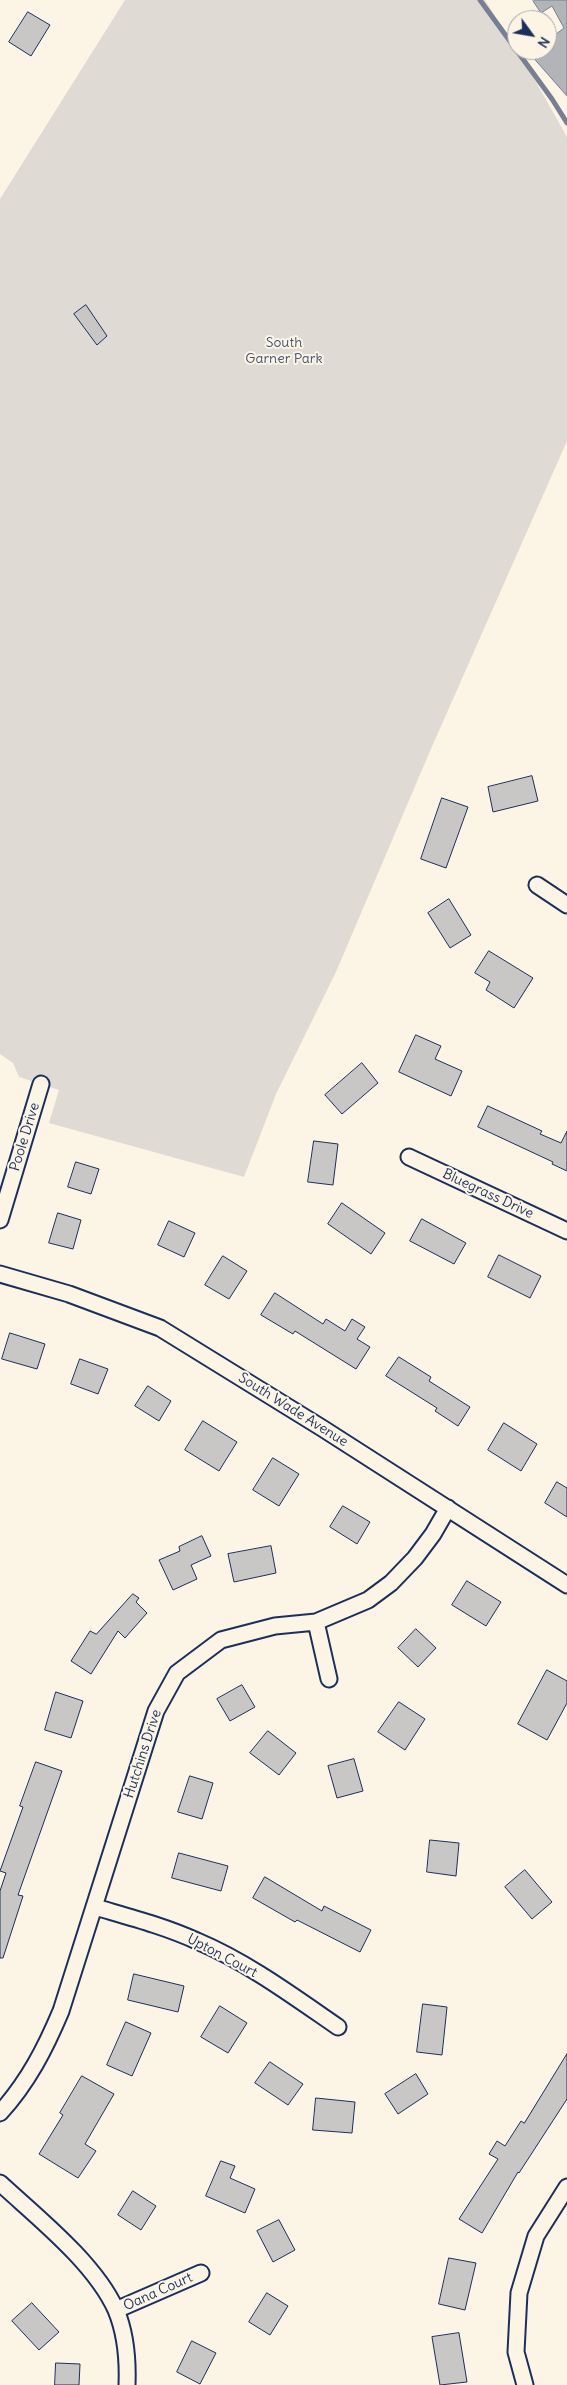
<!DOCTYPE html>
<html>
<head>
<meta charset="utf-8">
<style>
  body { margin:0 }
  #map { position:relative; width:567px; height:2385px; overflow:hidden; background:#fcf5e5; font-family:Delius,sans-serif }
  canvas { display:block }
  .north { position:absolute; left:507px; top:10px; width:50px; height:50px; box-sizing:border-box; background:#fcf5e5; border:1px solid #a2a6af; border-radius:50%; rotate:122deg; font-size:14px; font-weight:700; line-height:20px; text-align:center; color:#1b2f5e }
  .north::after { content:''; display:block; margin:auto; width:18px; height:22px; background:#1b2f5e; clip-path:polygon(50% 0,100% 100%,50% 72%,0 100%) }
</style>
</head>
<body>
<div id="map">
<canvas width="567" height="2385"></canvas>
<div class="north">N</div>
</div>
<script>
const c = document.querySelector('canvas').getContext('2d');
c.lineJoin = 'round';
function fillPath(path, color) { c.fillStyle = color; c.fill(path, 'evenodd'); }
function strokePath(path, color, width, dash) { c.strokeStyle = color; c.lineWidth = width; c.lineCap = dash ? 'butt' : 'round'; c.setLineDash(dash || []); c.stroke(path); }
function label(font, color, halo, rows, align = 'center') {
  c.font = font + ' Delius,sans-serif'; c.lineWidth = 4; c.setLineDash([]); c.textBaseline = 'middle'; c.strokeStyle = halo; c.fillStyle = color; for (const [text, x, y, turn = 0] of rows) {
    c.save(); c.translate(x, y); c.rotate((+turn || 0) * Math.PI / 180); c.textAlign = isNaN(turn) ? turn : align; if (halo) c.strokeText(text, 0, 0); c.fillText(text, 0, 0); c.restore();
  }
}
const green = new Path2D(`
  M125 0H485L536 82 567 137V441L430 751 336 972 276 1094 244 1177 49 1123 59 1090 19 1077 13 1063 0 1054V199Z`);
const water = new Path2D(`
  M534 0H567V96L530 54 535 50H547V41L564 28 552 6 541 13 533 1Z`);
const stream = new Path2D(`
  M480 0 552 99 567 123`);
const building = new Path2D(`
  M28 12 50 25 31 56 9 42Z
  M86 305 107 336 97 345 74 314Z
  M532 776 538 801 493 812 488 787Z
  M442 798 468 807 446 868 421 859Z
  M449 899 471 935 450 948 428 913Z
  M489 951 533 978 514 1008 486 990 490 982 475 973Z
  M416 1035 441 1046 435 1059 462 1071 451 1096 399 1072Z
  M362 1063 378 1083 342 1114 325 1095Z
  M488 1106 542 1131 540 1134 561 1143 567 1131V1171L552 1164 553 1162 478 1127Z
  M314 1141 338 1144 333 1185 308 1182Z
  M76 1162 99 1169 91 1194 68 1187Z
  M342 1203 385 1233 371 1254 328 1224Z
  M58 1213 81 1220 73 1249 49 1243Z
  M422 1219 466 1243 454 1264 410 1241Z
  M169 1221 195 1233 184 1257 158 1245Z
  M499 1255 541 1276 530 1298 488 1277Z
  M223 1256 247 1271 229 1299 205 1285Z
  M275 1293 323 1324 326 1319 345 1331 352 1319 365 1327 357 1339 370 1347 356 1369 295 1331 293 1334 261 1315Z
  M10 1333 45 1344 37 1369 2 1359Z
  M399 1357 431 1377 429 1381 470 1407 458 1426 435 1411 437 1408 386 1376Z
  M80 1359 108 1369 98 1394 71 1384Z
  M148 1386 171 1401 159 1421 135 1406Z
  M203 1421 237 1442 219 1471 185 1450Z
  M504 1423 537 1444 521 1471 488 1450Z
  M273 1458 299 1474 279 1506 253 1490Z
  M557 1482 567 1488V1517L545 1503Z
  M343 1506 370 1522 357 1544 330 1527Z
  M202 1536 211 1556 191 1565 197 1579 173 1590 159 1560 180 1551 179 1547Z
  M271 1546 276 1573 234 1582 228 1554Z
  M467 1581 501 1602 486 1626 452 1605Z
  M133 1594 139 1598 136 1602 147 1613 125 1638 118 1631 91 1674 71 1661 90 1631 96 1634Z
  M416 1629 436 1648 418 1667 398 1648Z
  M547 1670 567 1681V1703L547 1740 518 1724Z
  M242 1685 255 1707 230 1721 217 1699Z
  M56 1692 83 1701 71 1738 45 1730Z
  M399 1702 425 1719 405 1750 378 1732Z
  M268 1731 296 1753 279 1775 250 1753Z
  M354 1759 363 1791 337 1798 328 1766Z
  M36 1762 62 1771 18 1895 23 1896 3 1958H0V1891L6 1873 0 1871 23 1807 20 1806Z
  M190 1776 213 1783 202 1819 178 1812Z
  M430 1840 459 1843 456 1876 427 1872Z
  M179 1853 228 1866 221 1891 172 1878Z
  M525 1870 552 1902 532 1919 505 1887Z
  M265 1877 322 1911 324 1906 371 1930 360 1952 297 1920 295 1922 253 1898Z
  M134 1974 184 1986 178 2012 128 2000Z
  M423 2004 447 2007 442 2055 417 2052Z
  M220 2006 247 2023 228 2053 201 2037Z
  M126 2022 151 2033 132 2076 107 2065Z
  M567 2054V2099L519 2173 518 2172 482 2233 459 2219 498 2159 489 2154 497 2141 505 2146 521 2121 524 2123Z
  M270 2062 303 2084 288 2105 255 2083Z
  M416 2074 428 2094 398 2114 385 2094Z
  M82 2076 114 2094 85 2144 96 2151 78 2178 39 2154 63 2115 60 2113Z
  M316 2098 355 2102 352 2133 313 2130Z
  M221 2161 235 2166 230 2178 255 2189 245 2213 206 2196Z
  M133 2191 156 2206 141 2230 118 2215Z
  M279 2220 295 2250 273 2262 257 2231Z
  M449 2258 476 2263 465 2310 439 2304Z
  M267 2293 288 2306 270 2335 249 2322Z
  M32 2303 59 2332 39 2350 12 2321Z
  M459 2333 467 2382 440 2385 432 2337Z
  M192 2341 216 2353 200 2384 177 2372Z
  M56 2363 80 2364 79 2385H55Z`);
const minor = new Path2D(`
  M537 885 567 905
  M409 1157 567 1231
  M0 1220 41 1084
  M0 1274 69 1294 160 1328 322 1428 567 1585
  M316 1622 329 1679
  M95 1907C129 1917 164 1926 197 1941 247 1962 293 1996 338 2027
  M0 2113C28 2082 45 2049 61 2011L156 1711 177 1673 221 1640 275 1626 316 1622 368 1600 391 1583 415 1558 433 1534 448 1508
  M0 2183C38 2218 95 2263 116 2310 126 2334 128 2359 127 2385
  M116 2310 201 2273
  M525 2385 516 2352 519 2293 536 2236 567 2187`);
const parkNames = [
  ["South",284,343],
  ["Garner Park",284,359]
];
const streetNames = [
  ["Poole Drive",25,1137,-73],
  ["Bluegrass Drive",488,1194,25],
  ["South Wade Avenue",293,1410,32],
  ["Hutchins Drive",143,1754,-72],
  ["Upton Court",222,1956,28],
  ["Oana Court",158,2292,-24]
];
fillPath(green, '#dfdbd4');
fillPath(water, '#b2b4b8');
strokePath(water, '#767f94', 1);
strokePath(stream, '#767f94', 5);
fillPath(building, '#c8c7c6');
strokePath(building, '#1b2f5e', 1);
strokePath(minor, '#1b2f5e', 19);
strokePath(minor, '#fcf5e5', 15);
label('14px', '#425176', '#fcf5e5', parkNames);
label('14px', '#1b2f5e', '#fcf5e5', streetNames);
</script>
</body>
</html>
